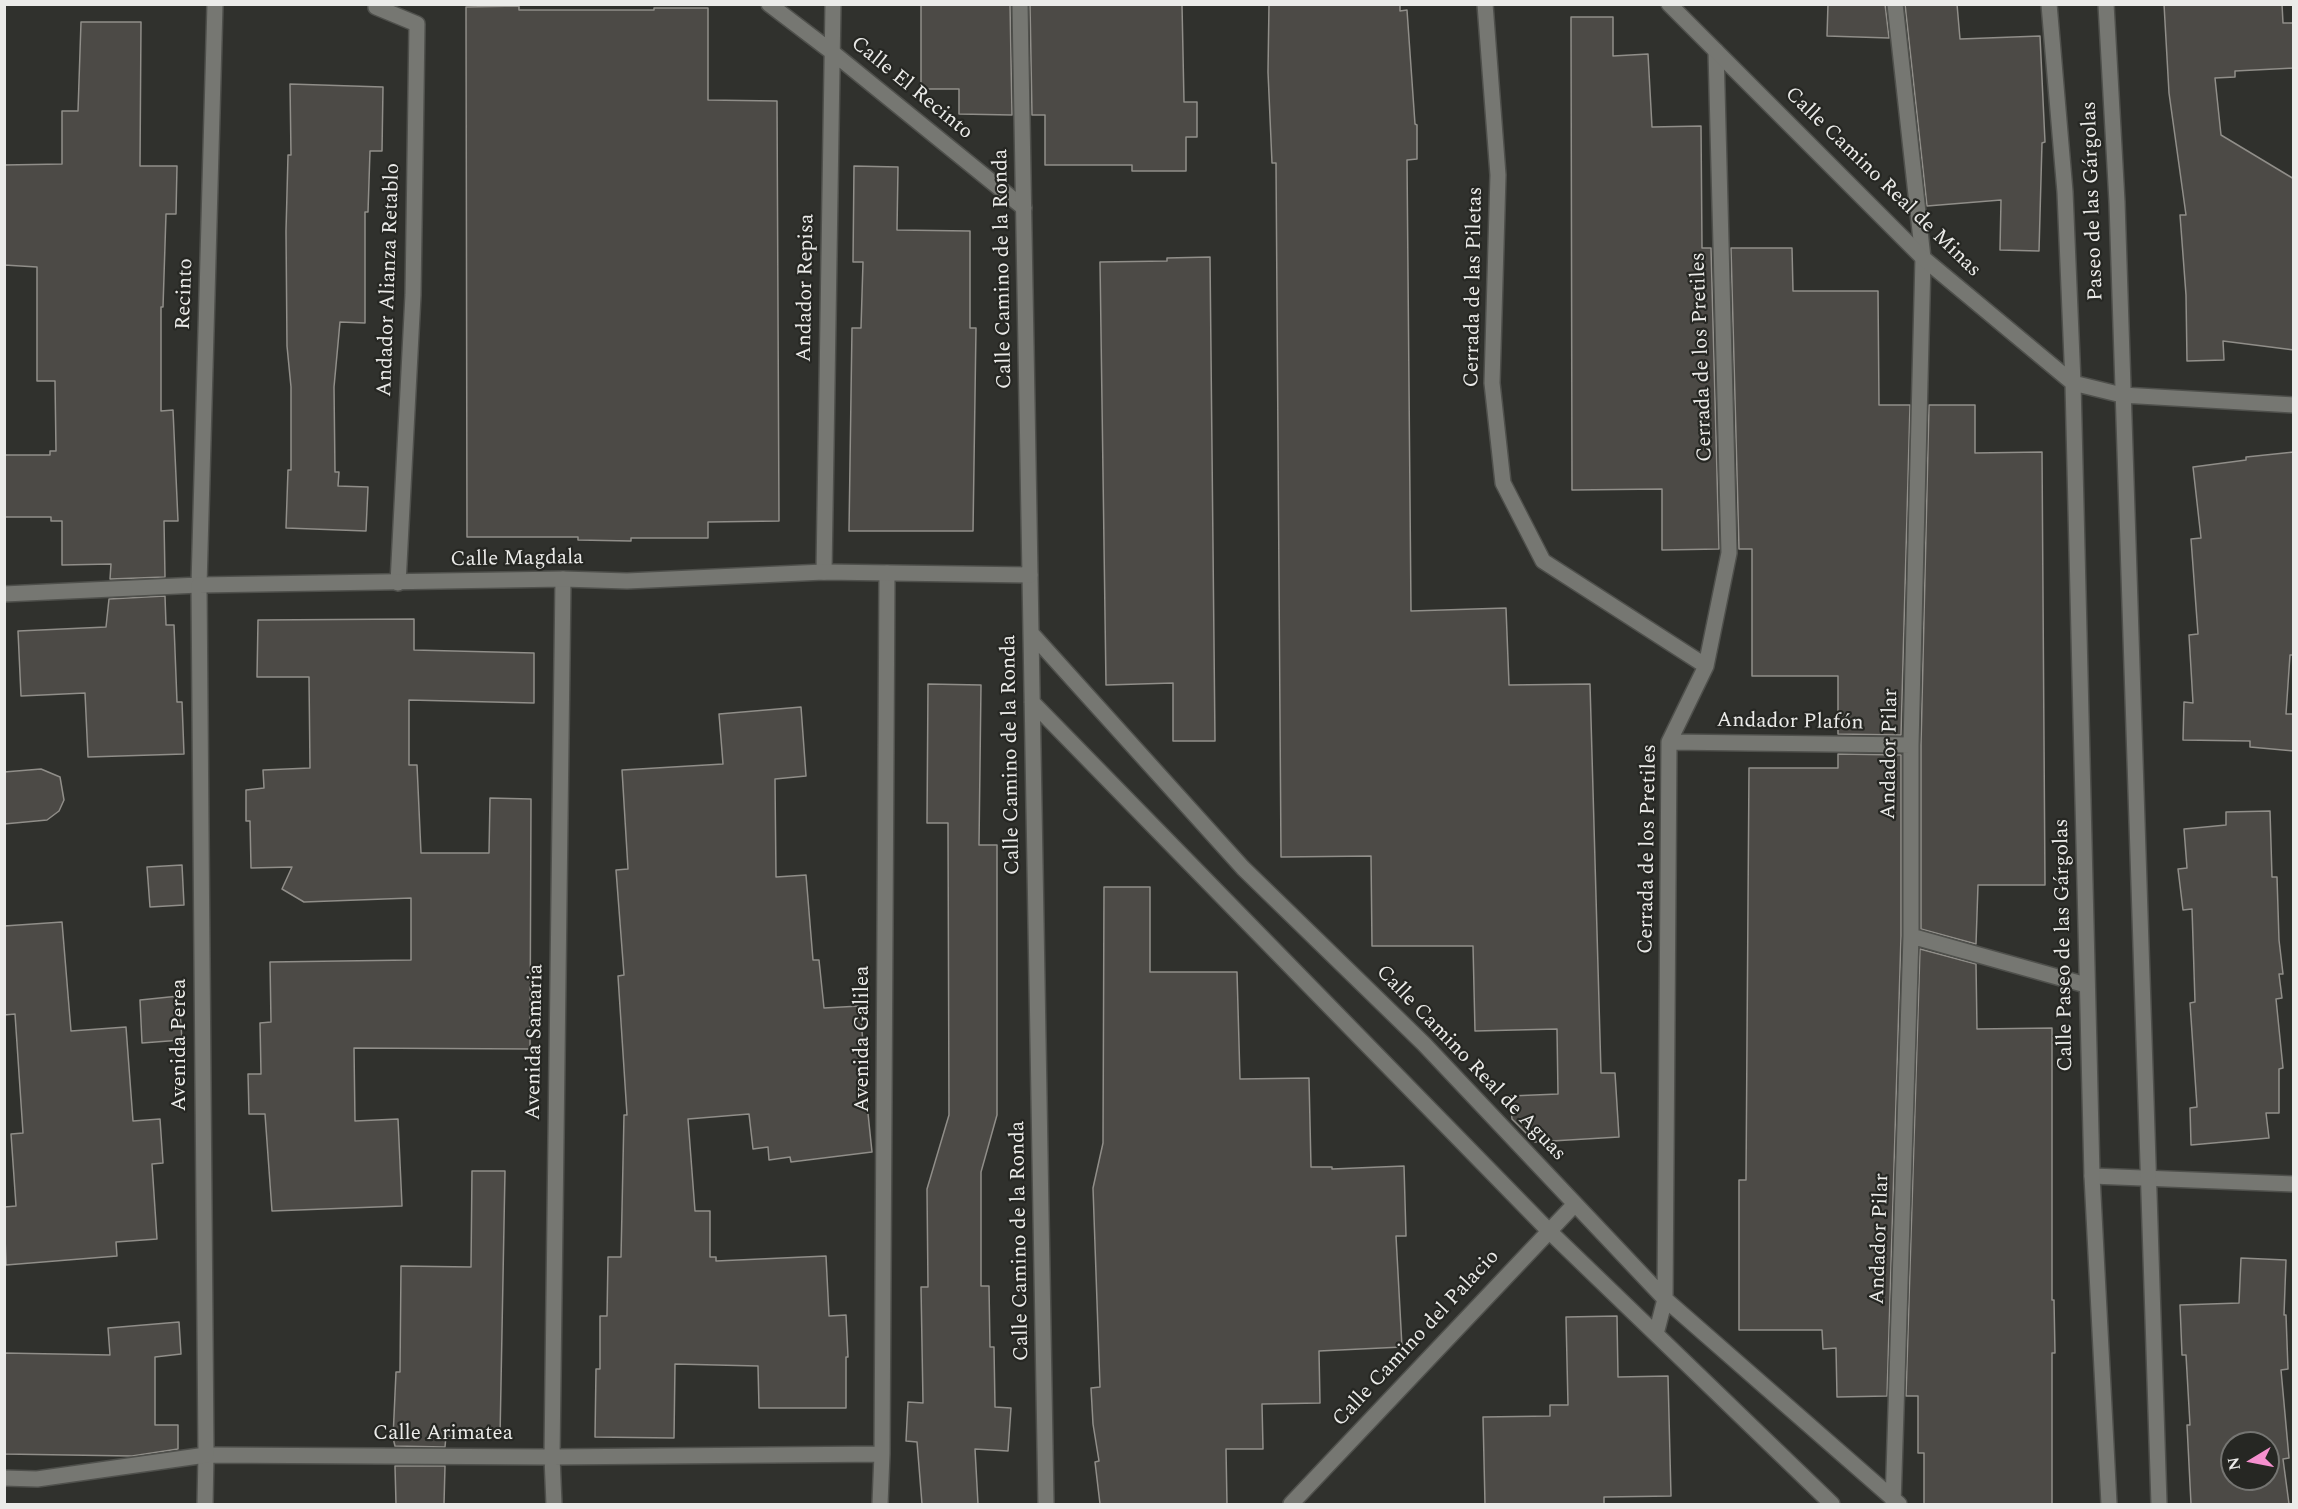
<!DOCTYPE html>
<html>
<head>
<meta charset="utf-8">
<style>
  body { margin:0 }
  #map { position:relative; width:2298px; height:1509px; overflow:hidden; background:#30312d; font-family:Spectral,serif }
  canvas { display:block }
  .frame { position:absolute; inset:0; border:6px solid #ebebe9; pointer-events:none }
  .north { position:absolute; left:2220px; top:1431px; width:60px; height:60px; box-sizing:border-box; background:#262723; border:2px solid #757572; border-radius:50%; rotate:260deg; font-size:16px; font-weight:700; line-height:24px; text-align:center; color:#ebebe9 }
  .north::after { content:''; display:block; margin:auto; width:21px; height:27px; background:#f690cf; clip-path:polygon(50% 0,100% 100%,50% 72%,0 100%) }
</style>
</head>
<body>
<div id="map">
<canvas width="2298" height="1509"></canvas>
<div class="frame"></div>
<div class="north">N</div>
</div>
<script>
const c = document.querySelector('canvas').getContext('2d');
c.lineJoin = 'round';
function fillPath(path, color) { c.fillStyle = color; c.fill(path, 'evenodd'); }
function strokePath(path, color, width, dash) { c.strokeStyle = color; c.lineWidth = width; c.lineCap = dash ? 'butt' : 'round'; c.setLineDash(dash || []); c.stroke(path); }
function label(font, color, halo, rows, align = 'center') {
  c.font = font + ' Spectral,serif'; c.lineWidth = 4.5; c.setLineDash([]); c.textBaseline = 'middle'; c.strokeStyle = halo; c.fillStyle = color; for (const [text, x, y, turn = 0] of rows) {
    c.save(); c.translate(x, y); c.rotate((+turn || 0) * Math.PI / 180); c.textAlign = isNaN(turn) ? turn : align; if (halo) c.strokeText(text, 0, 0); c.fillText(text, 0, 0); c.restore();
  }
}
const building = new Path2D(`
  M921 4H1010L1012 115 959 114V89H921Z
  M1030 4 1182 5 1184 102H1197V137H1186V171H1132V165H1045V115H1032Z
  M1269 4H1400V11L1407 10 1415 124 1417 125V159L1407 160 1411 611 1506 608 1509 685 1590 684 1601 1073H1615L1619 1137 1535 1142 1512 1119 1510 1096 1558 1094 1557 1029 1475 1031 1473 946H1372L1371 856 1281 857 1276 163H1272L1268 72Z
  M1828 4H1885L1889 38 1827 36Z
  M1905 4H1957L1960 39 2040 36 2045 142 2042 143 2039 251 2000 250 2001 200 1927 206Z
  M2164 4H2282L2283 23H2294V68L2235 71V77L2215 78 2221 135 2294 179V350L2223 341 2224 360 2187 361 2186 295 2180 215H2186L2169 93Z
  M519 6V10H654V8H708V100L777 101 779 521 708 522V538H631V541L578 540V537H467L466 7Z
  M1571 17H1613V56L1648 54 1652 127 1701 126 1702 248H1711L1719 549 1662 550V489L1572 490Z
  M81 22H141L140 166H177L176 214H166L163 307H161V411L173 410 178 521H164L165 577 110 579 111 564 62 565V521H51V517H4V455H50V451H56L55 381H37V267L4 265V165L62 164V111H78Z
  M290 84 383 87 382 151H370L368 212H365V323L340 322 334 387 335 472H339L338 486 368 487 366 531 286 528 288 470H291V387L287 346 286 231 288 155H291Z
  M854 166 898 167 897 230 970 231V328H976L973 531H849L852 328H861L863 262H853Z
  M1731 248H1792L1793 291H1878L1879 405H1910L1901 735 1838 734V676H1752V549H1739Z
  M1210 257 1215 741H1173V683L1106 685 1100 262 1167 261V258Z
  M1929 405H1975V453L2042 452 2045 885H1978L1976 944 1921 929V745Z
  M2294 452V655H2290L2286 714H2294V751L2250 747V741L2183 740 2184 702 2193 703 2189 635 2198 634 2191 539 2201 538 2193 467 2246 460V457Z
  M165 596 166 625H174L177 702H182L184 754 88 757 85 693 21 696 18 631 106 627 109 599Z
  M414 619V650L534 653V703L409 700V765H417L421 853H489L490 798 531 799 530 1049 354 1048 355 1121 398 1119 402 1206 272 1211 265 1114H249L248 1074H261L260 1023 271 1022 270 962 411 960V898L304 902 282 889 292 867 251 868 250 821H246V790L264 788 263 770 310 768 309 677H257L258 620Z
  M928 684 981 685 979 845H997V1115L981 1172V1286H989L990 1347H994L995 1407 1011 1408 1008 1451 975 1449 978 1504H922L917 1442 906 1441 908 1402 923 1403 921 1287H928L927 1189 949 1115 948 823H927Z
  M801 707 806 776 775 779 776 877 806 875 813 960H819L824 1008 860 1006 864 1056H862L872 1152 791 1162 790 1157 769 1160 768 1147 753 1149 749 1114 688 1119 695 1211H710V1257H716V1261L826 1256 829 1316 846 1315 848 1357H846V1408H759L758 1366 675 1364 674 1438 595 1437 596 1369H600V1316H607L608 1257H621L624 1115H627L618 976 624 975 616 870 628 869 622 770 723 764 719 714Z
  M1838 754 1901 755V936L1887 1396 1837 1397 1836 1348 1823 1349 1822 1330H1739V1180H1746L1749 768H1838Z
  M41 769 60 777 64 800 59 811 47 820 4 824V772Z
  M2270 811 2272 877H2277L2279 940 2283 974H2279L2282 998 2276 999 2283 1068 2279 1069V1113H2266L2269 1138 2191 1145 2190 1108 2197 1107 2190 1003 2195 1002 2192 909 2183 910 2178 869 2187 868 2184 829 2226 825V812Z
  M182 865 184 905 150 907 147 867Z
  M1104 887H1150V972H1237L1240 1079 1309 1078 1311 1167H1332V1169L1404 1166 1406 1236H1396L1402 1347 1319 1351 1320 1403 1262 1404 1263 1449H1226L1227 1504H1100L1095 1462 1099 1461 1093 1424 1091 1388 1100 1387 1093 1188 1103 1143Z
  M62 922 71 1031 126 1027 133 1121 160 1119 163 1163 152 1164 157 1239 116 1242 117 1256 6 1265 4 1207 16 1206 11 1134 23 1133 15 1014 4 1015V926Z
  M1920 949 1976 964 1977 1029 2052 1028V1300H2054L2055 1353H2052V1504H1924V1453H1918V1396H1906Z
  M179 996 182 1040 142 1043 140 1000Z
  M472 1171H505L500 1437 446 1436 445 1447 395 1446 393 1438 396 1372H400L401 1266 471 1267Z
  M2241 1258 2286 1260 2284 1315H2286L2288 1369 2281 1370 2289 1458 2283 1459 2289 1504H2191L2187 1425H2190L2186 1355H2182L2180 1305 2239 1303ZM2232 1443H2268V1479H2232Z
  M1617 1316 1618 1377 1668 1376 1671 1496 1604 1497V1504H1485L1483 1417 1550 1416V1405H1568L1566 1317Z
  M179 1322 181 1354 155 1357V1425H178V1449L132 1456 4 1454V1353L110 1355 108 1328Z
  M395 1466H445L444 1504H396Z`);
const minor = new Path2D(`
  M376 4V7L417 24 413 295 398 583
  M769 4 832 52 1024 208
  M1485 4 1498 175 1492 383 1503 483 1543 561 1706 666
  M824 572 833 4
  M1030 575 1046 1504
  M4 594 199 585 215 4
  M1031 633 1243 868 1424 1044 1665 1299 1899 1504
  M1032 702 1549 1231 1832 1504
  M1669 742 1911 745
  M1911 936 2086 985
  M2092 1176 2294 1184
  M1656 1334 1665 1299 1669 742 1706 666 1729 553 1716 51
  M205 1504 206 1455 552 1457 882 1454
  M554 1504 552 1457 563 579
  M880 1504 882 1454 887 573
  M1291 1504 1575 1204
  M1893 1504 1911 936V745L1923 258 1895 4`);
const tertiary = new Path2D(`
  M1669 4 1923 258 2073 383 2122 395 2294 405
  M2049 4 2065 192 2073 383 2092 1176 2109 1504
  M2106 4 2117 202 2159 1504
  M4 1478 37 1479 206 1455 199 585 563 579 627 581 824 572 1030 575 1020 4`);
const streetNames = [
  ["Calle El Recinto",911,89,39],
  ["Calle Camino Real de Minas",1882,183,44],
  ["Paseo de las Gárgolas",2094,201,-92],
  ["Calle Camino de la Ronda",1004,269,-91],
  ["Andador Alianza Retablo",390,280,-88],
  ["Cerrada de las Piletas",1475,287,-89],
  ["Andador Repisa",807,288,-89],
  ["Recinto",186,294,-88],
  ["Cerrada de los Pretiles",1703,357,-92],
  ["Calle Magdala",517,560,-1],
  ["Andador Plafón",1790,723,1],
  ["Andador Pilar",1891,754,-89],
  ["Calle Camino de la Ronda",1012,755,-91],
  ["Cerrada de los Pretiles",1649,849,-89],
  ["Calle Paseo de las Gárgolas",2065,945,-91],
  ["Avenida Galilea",864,1039,-90],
  ["Avenida Samaria",536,1042,-89],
  ["Avenida Perea",181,1045,-90],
  ["Calle Camino Real de Aguas",1470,1064,46],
  ["Andador Pilar",1881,1239,-88],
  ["Calle Camino de la Ronda",1021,1241,-91],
  ["Calle Camino del Palacio",1417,1339,-47],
  ["Calle Arimatea",443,1435]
];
fillPath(building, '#4c4a46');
strokePath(building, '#908e89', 1.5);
strokePath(minor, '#4f504c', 18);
strokePath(tertiary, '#4f504c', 18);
strokePath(minor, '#767772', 15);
strokePath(tertiary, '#767772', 15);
label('21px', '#ebebe9', '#262723', streetNames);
</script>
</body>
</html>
